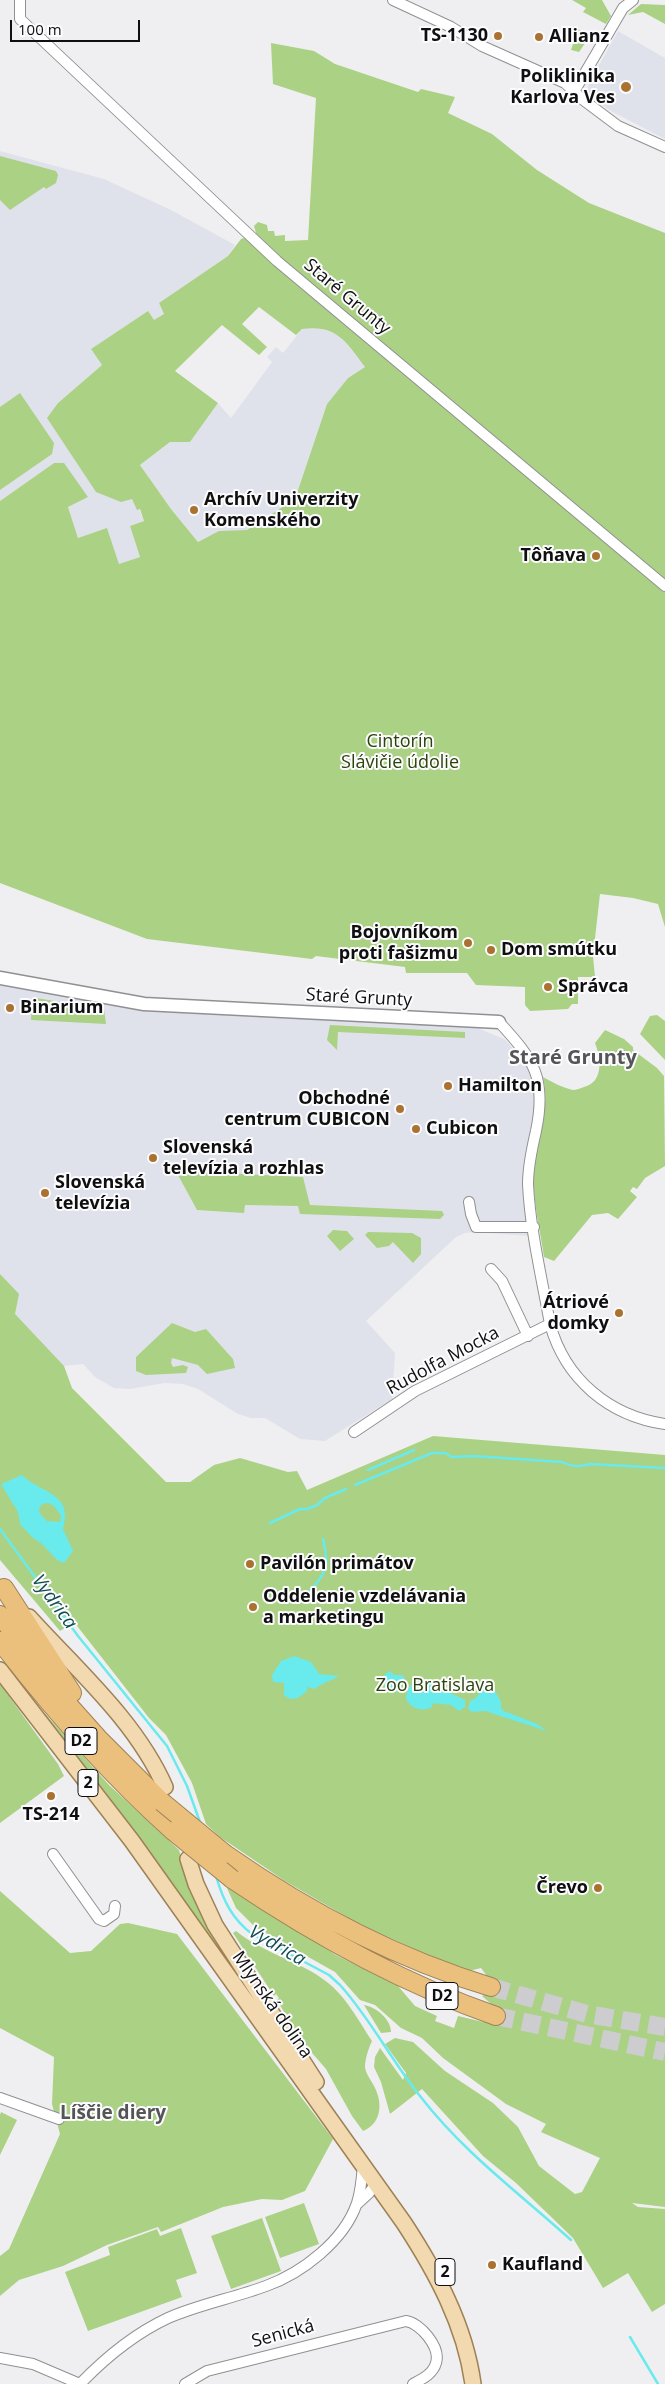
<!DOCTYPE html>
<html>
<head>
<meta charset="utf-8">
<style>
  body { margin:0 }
  #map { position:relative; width:665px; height:2384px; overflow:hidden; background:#efeff1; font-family:"Open Sans",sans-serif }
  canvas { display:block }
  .scale { position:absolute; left:10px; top:20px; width:130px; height:22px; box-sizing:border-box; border:2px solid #0f0f0f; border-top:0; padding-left:6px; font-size:15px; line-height:18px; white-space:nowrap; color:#0f0f0f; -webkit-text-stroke:4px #fcfcfe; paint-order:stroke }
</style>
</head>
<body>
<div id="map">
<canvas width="665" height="2384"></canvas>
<div class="scale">100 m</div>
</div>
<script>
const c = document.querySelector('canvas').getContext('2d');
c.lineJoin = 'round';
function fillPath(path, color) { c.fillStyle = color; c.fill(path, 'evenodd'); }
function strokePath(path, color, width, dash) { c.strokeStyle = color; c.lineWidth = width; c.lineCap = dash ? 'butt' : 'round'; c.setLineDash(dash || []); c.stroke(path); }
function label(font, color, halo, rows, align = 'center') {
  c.font = font + ' "Open Sans",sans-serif'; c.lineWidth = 4; c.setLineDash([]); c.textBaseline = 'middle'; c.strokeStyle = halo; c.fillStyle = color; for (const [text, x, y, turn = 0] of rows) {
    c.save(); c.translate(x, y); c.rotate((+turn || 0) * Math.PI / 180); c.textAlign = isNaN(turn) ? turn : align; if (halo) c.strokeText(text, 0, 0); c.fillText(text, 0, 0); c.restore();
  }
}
const built = new Path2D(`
  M618 31 665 58V139L609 110 591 97 588 93V85Z
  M0 151 104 179 171 210 235 245 228 256 159 303 164 314 154 320 147 312 91 349 102 365 58 403 133 499 137 509H139L144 521 130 526 140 557 119 564 107 529 78 538 68 507 88 497 54 463 0 501Z
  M316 327 340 335 365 367 348 378 327 404 295 499 247 530 219 532 198 542 171 509 140 465 170 442H190L218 403 231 418 272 362 267 357 276 347 283 353 302 329Z
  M0 985 145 1011 477 1028 504 1039 525 1060 536 1083 530 1236 474 1232 465 1233 456 1237 366 1321 395 1353 392 1399 325 1441 300 1439 265 1418H251L238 1414 198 1389 183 1384 165 1383 130 1389 114 1388 95 1377 83 1364 64 1366 0 1336Z`);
const green = new Path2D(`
  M572 0H602L611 16 606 24 583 12 586 8Z
  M641 4 665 5V24L643 12 628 15Z
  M573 26 590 36 579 52 571 50 575 38 568 34Z
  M271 43 314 51 335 64 418 92 421 89 455 97 448 113 492 134 537 170 589 203 665 233V927L658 904 633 898 600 894 593 956 595 977H578V1004H572L568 1009 530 1011 525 1005V987L476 985 467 973H406L405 967 316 956 312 959 147 939 0 883V501L54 463H64L88 497 68 507 78 538 107 528 119 564 140 557 130 526 144 521 140 509 137 510 132 499 121 502 96 492 47 418 58 403 102 365 91 349 148 311 154 320 164 314 159 303 228 256 241 239 256 233 254 226 258 222 267 225 268 231H274L275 236 285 235V241L308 240 316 98 273 84ZM259 307 296 335 302 329C337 324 346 342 365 367L348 378 327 404 295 499 247 530 219 531 198 542 171 509 140 465 170 442H190L218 403 175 371 222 325 259 355 267 347 242 324Z
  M0 156 56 171 58 175 56 183 46 189 44 187 10 210 0 200Z
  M20 393 54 443 52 454 0 490V407Z
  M36 998 104 1009 106 1024 31 1020 32 1002Z
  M657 1015 665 1021V1060L640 1034 650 1016Z
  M330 1025 465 1032V1038L338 1032 337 1050 327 1040Z
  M605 1030 624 1039 633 1047V1050L657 1068 664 1076 665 1166 645 1178 637 1189 633 1187 630 1191 637 1197 618 1219 608 1213 592 1215 554 1261 544 1257C540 1229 532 1198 534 1169 536 1137 551 1110 543 1077 552 1082 563 1088 573 1090 576 1090 581 1088 584 1087 604 1082 601 1058 595 1043Z
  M186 1171 303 1177 310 1205 442 1211 444 1215 440 1219 300 1214 298 1206 245 1205 244 1213 197 1210 178 1175 186 1176Z
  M333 1230 347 1231 354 1239 340 1251 327 1236Z
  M368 1232 412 1233 421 1238V1254L413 1263 393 1242 389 1246 377 1248 365 1235Z
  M0 1274 19 1294 15 1314 64 1366 72 1388 166 1482H190L214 1465 240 1458 288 1472 297 1471 307 1490 433 1436 665 1455V2207L632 2203 638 2207 665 2209V2304L652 2312 628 2273 603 2288 573 2238 516 2183 483 2156 422 2089 390 2114 381 2082 374 2067 375 2057 380 2048 403 2080 406 2073 385 2044 395 2038 413 2042 445 2071 493 2103 518 2127 539 2166 575 2194 582 2192 600 2158 541 2132 546 2124 506 2104 443 2058 422 2038 401 2028 375 2005 360 2000 335 1972 255 1927 236 1908 226 1886 336 1955 398 1986 415 2006 437 2016 435 2021 454 2028 458 2016 492 2024 498 2010 482 1996 486 1994 487 1976 481 1968 469 1971 434 1958 357 1923 285 1881 220 1837 206 1824 192 1783 166 1735 149 1718 74 1622 60 1631 0 1560Z
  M172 1323 195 1332 206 1329 233 1359 235 1368 207 1374 198 1365 172 1358 171 1363 173 1367 183 1365 188 1367 186 1373 146 1375 136 1371V1357Z
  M0 1684 58 1764 64 1776 0 1823Z
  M40 1708 109 1785 179 1850 186 1874 289 2051 129 1826Z
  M0 1891 70 1953 91 1951 120 1924 128 1923 177 1934 333 2139 305 2191 282 2200 262 2199 223 2207 161 2232 158 2227 107 2245 63 2266 19 2280 0 2296V2256L9 2249 60 2134 52 2104 54 2057 0 2028Z
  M236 1931C265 1955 306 1962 333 1987 349 2002 360 2023 372 2041 369 2047 365 2059 365 2067 366 2075 372 2081 375 2088 383 2104 381 2124 363 2131L352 2116 326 2069 300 2039 277 2000 279 1998 276 1994 274 1996 233 1933Z
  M364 2005C376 2007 391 2019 391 2032L381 2033Z
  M1 2112 17 2120 0 2155V2115Z
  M304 2203 319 2244 280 2258 265 2217Z
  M262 2218 281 2271 231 2289 211 2236Z
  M181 2228 197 2273 176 2280 182 2297 88 2331 65 2272 110 2255 108 2247 157 2229 160 2236Z`);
const water = new Path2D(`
  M22 1475C41 1494 74 1492 63 1529L73 1551 64 1563 57 1560 42 1544 32 1537 20 1524 18 1512 1 1484ZM49 1503 55 1507 61 1516 60 1522 47 1521 40 1514 39 1509 42 1504Z
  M294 1656 311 1662 319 1674 339 1676C331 1681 323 1682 315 1689L307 1687V1691C300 1697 292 1703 284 1695V1683L273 1682 272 1675 281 1661Z
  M390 1671 394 1675H402L405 1678 400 1690 393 1693 385 1691 384 1675Z
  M428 1679 436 1682 438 1687 465 1700V1707L459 1711 451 1705 433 1703 432 1707C423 1712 411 1709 406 1699 407 1685 415 1680 428 1679Z
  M494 1689 501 1702V1709L504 1711 537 1724 547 1731 485 1711 472 1712 468 1709 470 1701 476 1698 481 1691Z`);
const stream = new Path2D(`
  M368 1470 414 1450
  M355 1485 432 1453H445L452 1457 473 1456 562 1462C571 1467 580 1467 590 1464L665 1468
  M270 1523 300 1509H307L317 1505 325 1498 346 1489
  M0 1529 78 1636 167 1746 187 1786 201 1825
  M308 1594C327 1569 330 1570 323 1539
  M216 1876C223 1900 232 1919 252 1934L329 1975 340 1985C370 2018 391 2060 420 2096 464 2153 518 2192 571 2240
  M630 2337 658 2384`);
const motorwayTunnel = new Path2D(`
  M491 1987 587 2014 665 2027
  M496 2016 665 2052`);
const minor = new Path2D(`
  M20 0V19L277 261 665 586
  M393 0 451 27 482 46 565 83 582 99 618 126 665 147
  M575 90 623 8 633 0
  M499 1022C534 1060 547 1078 536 1131 532 1148 528 1166 528 1184 530 1229 542 1279 550 1324 565 1379 609 1416 665 1424
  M469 1202 471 1214 476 1227H534
  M491 1269 502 1281 528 1336
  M354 1432 415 1391 550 1324
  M53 1854 99 1919 104 1921 114 1914 115 1906
  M0 2098 59 2119
  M357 2204 369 2193 376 2183
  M0 2358 33 2364 80 2384
  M80 2384C106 2357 134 2334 168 2318 200 2304 234 2298 266 2286 302 2273 344 2241 357 2203 361 2191 362 2178 363 2165
  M185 2384 207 2371 406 2321C420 2323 441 2347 436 2363 433 2374 422 2379 413 2384`);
const tertiary = new Path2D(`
  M0 978 144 1004 499 1022`);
const primary = new Path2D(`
  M29 1617C77 1670 136 1721 165 1787
  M0 1670 132 1841 404 2223C436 2272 465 2325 473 2384
  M188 1859 196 1884 215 1925 316 2082`);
const motorway = new Path2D(`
  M4 1588 72 1693
  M0 1615 65 1701 98 1738 162 1802
  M0 1641C53 1710 108 1773 173 1831
  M225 1854C308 1912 394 1958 491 1987
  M232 1879C315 1935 401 1983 496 2016`);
const motorwayBridge = new Path2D(`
  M162 1802 225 1854
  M173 1831 232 1879`);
const markers = [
  [498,36,5,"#ab7130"],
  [539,37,5,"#ab7130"],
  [626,87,6,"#ab7130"],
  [194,510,5,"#ab7130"],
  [596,556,5,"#ab7130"],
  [468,943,5,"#ab7130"],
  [491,950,5,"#ab7130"],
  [548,987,5,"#ab7130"],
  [10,1008,5,"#ab7130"],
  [448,1086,5,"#ab7130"],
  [400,1109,5,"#ab7130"],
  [416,1129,5,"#ab7130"],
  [153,1158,5,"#ab7130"],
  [45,1193,5,"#ab7130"],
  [619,1313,5,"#ab7130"],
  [250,1564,5,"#ab7130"],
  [253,1607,5,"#ab7130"],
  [51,1796,5,"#ab7130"],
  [598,1888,5,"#ab7130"],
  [492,2265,5,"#ab7130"]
];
const shields = [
  [81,1741,32],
  [88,1783,20],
  [442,1996,32],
  [445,2272,20]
];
const shieldNames = [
  ["D2",81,1741],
  ["2",88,1783],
  ["D2",442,1996],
  ["2",445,2272]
];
const poiNames = [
  ["TS-1130",488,36,"right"],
  ["Allianz",549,37],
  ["Poliklinika",615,77,"right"],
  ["Karlova Ves",615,98,"right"],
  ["Archív Univerzity",204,500],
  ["Komenského",204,521],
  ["Tôňava",586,556,"right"],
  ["Bojovníkom",458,933,"right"],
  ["proti fašizmu",458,954,"right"],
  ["Dom smútku",501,950],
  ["Správca",558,987],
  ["Binarium",20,1008],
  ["Hamilton",458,1086],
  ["Obchodné",390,1099,"right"],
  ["centrum CUBICON",390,1120,"right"],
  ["Cubicon",426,1129],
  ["Slovenská",163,1148],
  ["televízia a rozhlas",163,1169],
  ["Slovenská",55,1183],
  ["televízia",55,1204],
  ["Átriové",609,1303,"right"],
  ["domky",609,1324,"right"],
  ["Pavilón primátov",260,1564],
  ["Oddelenie vzdelávania",263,1597],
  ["a marketingu",263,1618],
  ["TS-214",51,1815,"center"],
  ["Črevo",588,1888,"right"],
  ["Kaufland",502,2265]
];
const streetNames = [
  ["Staré Grunty",347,297,40],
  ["Staré Grunty",359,998,3],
  ["Rudolfa Mocka",443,1361,-28],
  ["Mlynská dolina",272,2005,55],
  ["Senická",283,2334,-15]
];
const parkNames = [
  ["Cintorín",400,742],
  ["Slávičie údolie",400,763],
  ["Zoo Bratislava",435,1686]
];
const waterNames = [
  ["Vydrica",54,1602,54],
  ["Vydrica",277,1946,30]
];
const neighbourhoodNames = [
  ["Líščie diery",113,2114]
];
const quarterNames = [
  ["Staré Grunty",573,1058]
];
fillPath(built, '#e0e2eb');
fillPath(green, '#abd184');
fillPath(water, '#69eaec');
strokePath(stream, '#69eaec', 2.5);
strokePath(motorwayTunnel, '#cdcdcf', 18, [18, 9]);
strokePath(minor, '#909092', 12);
strokePath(tertiary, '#909092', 15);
strokePath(primary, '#9e8256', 18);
strokePath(motorway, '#9e8256', 20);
strokePath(minor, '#fff', 10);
strokePath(tertiary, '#fff', 12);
strokePath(primary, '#f3d9b0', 15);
strokePath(motorway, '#ebc07c', 18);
strokePath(motorwayBridge, '#9e8256', 20, []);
strokePath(motorwayBridge, '#ebc07c', 18);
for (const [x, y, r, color] of markers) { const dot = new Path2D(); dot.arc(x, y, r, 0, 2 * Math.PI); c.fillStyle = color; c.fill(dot); strokePath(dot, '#fcfcfe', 2); }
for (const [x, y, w] of shields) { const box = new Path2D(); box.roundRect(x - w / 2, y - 13.5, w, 27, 4); c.fillStyle = '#fcfcfe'; c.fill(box); strokePath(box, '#0f0f0f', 1); }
label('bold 16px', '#0f0f0f', null, shieldNames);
label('bold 18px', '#0f0f0f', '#fcfcfe', poiNames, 'left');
label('18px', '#0f0f0f', '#fcfcfe', streetNames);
label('18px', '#2c430a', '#fcfcfe', parkNames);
label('italic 19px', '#134c4e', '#fcfcfe', waterNames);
label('bold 19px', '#555557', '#fcfcfe', neighbourhoodNames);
label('bold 20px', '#555557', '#fcfcfe', quarterNames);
</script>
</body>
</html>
